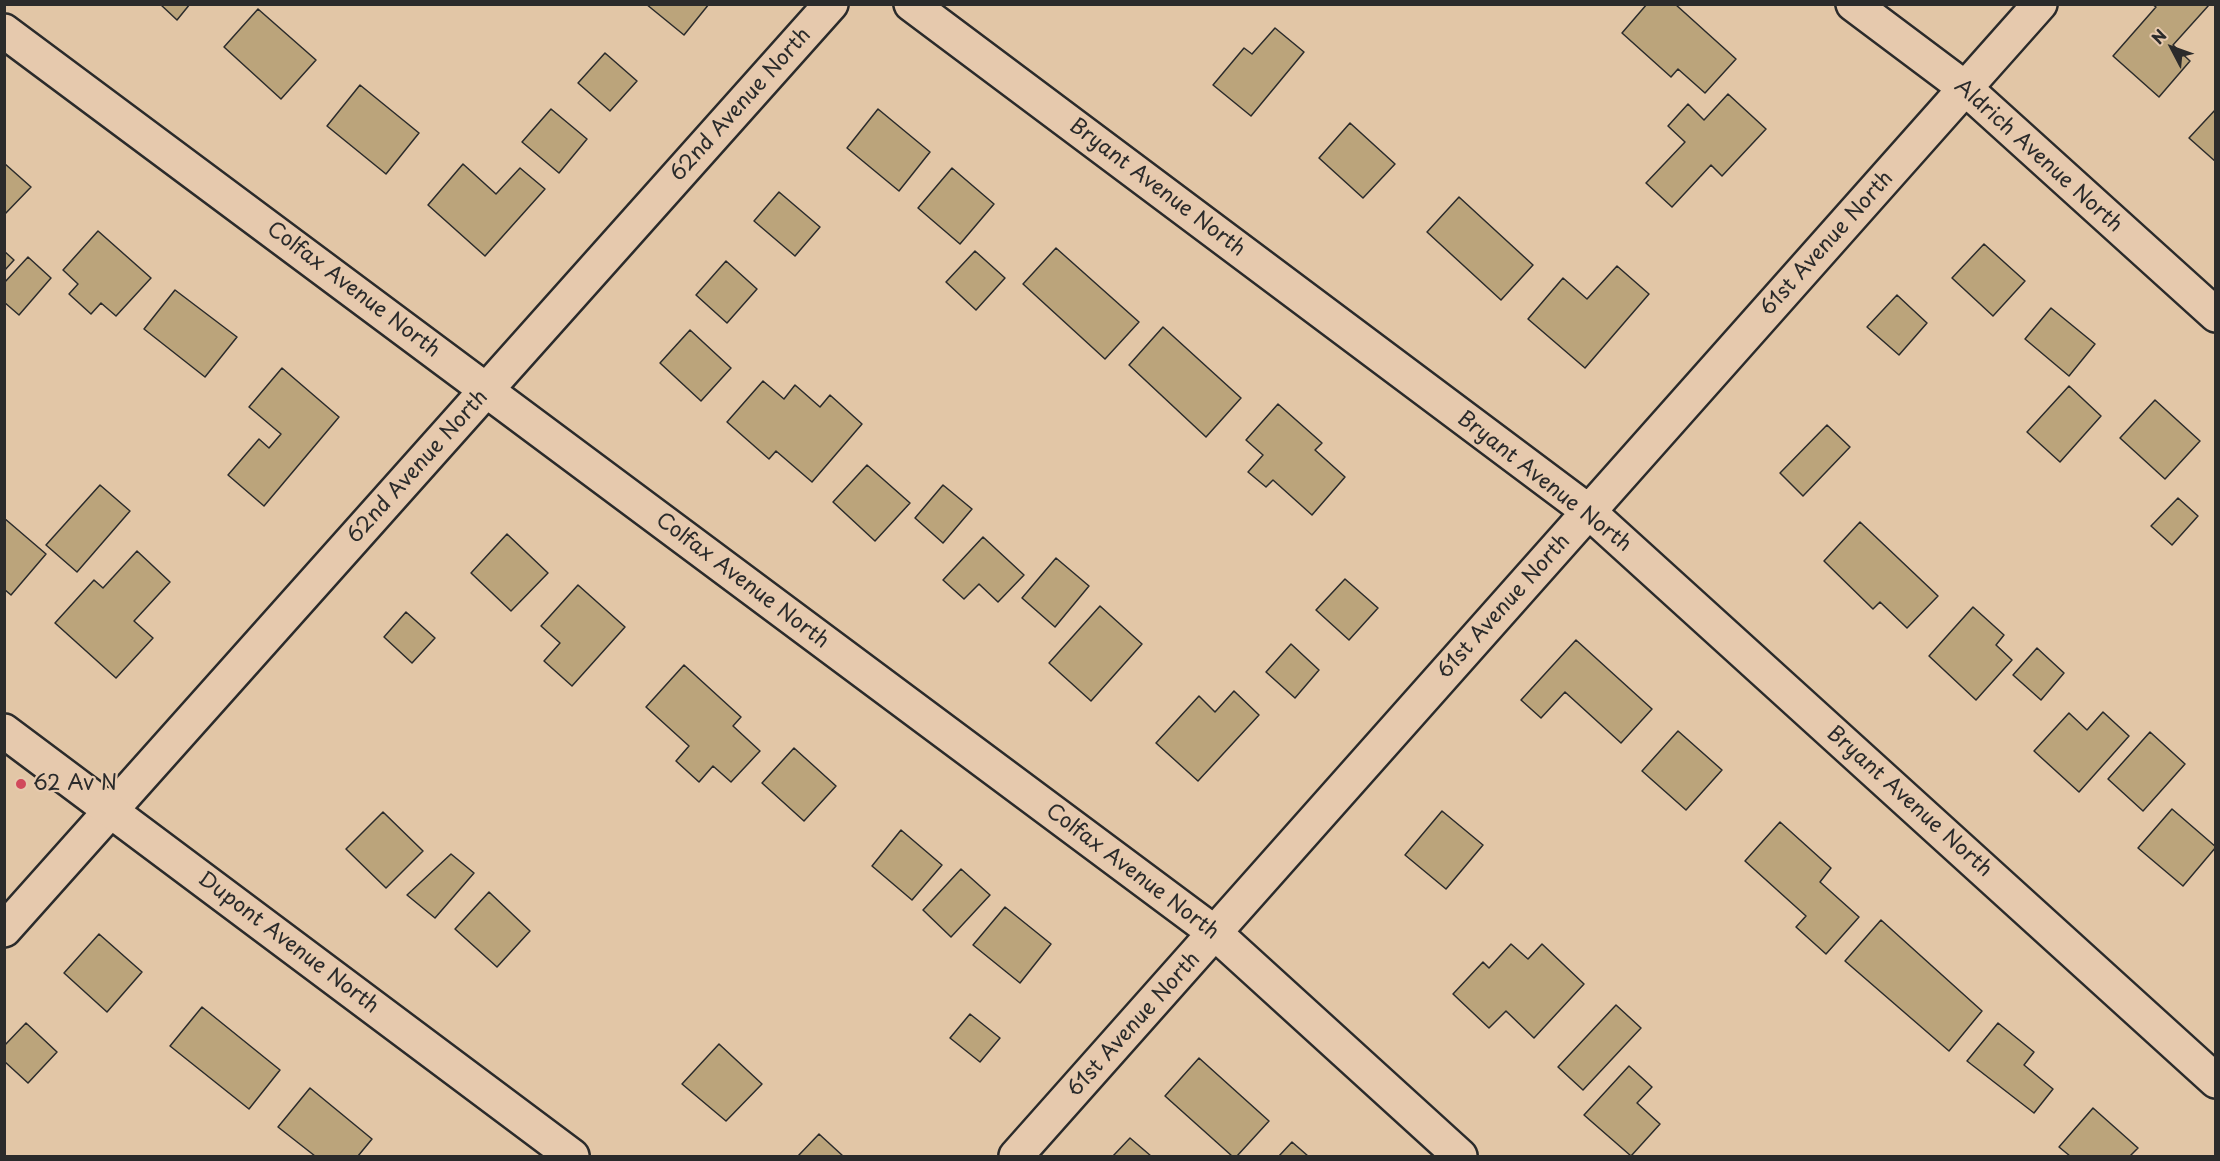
<!DOCTYPE html>
<html>
<head>
<meta charset="utf-8">
<style>
  body { margin:0 }
  #map { position:relative; width:2220px; height:1161px; overflow:hidden; background:#e2c6a6; font-family:"Playpen Sans",sans-serif }
  canvas { display:block }
  .frame { position:absolute; inset:0; border:6px solid #2b2b2b; pointer-events:none }
  .north { position:absolute; left:2142px; top:18px; width:60px; height:60px; -webkit-text-stroke:4px #e6c9ad; paint-order:stroke; rotate:311deg; font-size:16px; font-weight:700; line-height:24px; text-align:center; color:#2b2b2b }
  .north::after { content:''; display:block; margin:auto; width:21px; height:27px; background:#2b2b2b; clip-path:polygon(50% 0,100% 100%,50% 72%,0 100%) }
</style>
</head>
<body>
<div id="map">
<canvas width="2220" height="1161"></canvas>
<div class="frame"></div>
<div class="north">N</div>
</div>
<script>
const c = document.querySelector('canvas').getContext('2d');
c.lineJoin = 'round';
function fillPath(path, color) { c.fillStyle = color; c.fill(path, 'evenodd'); }
function strokePath(path, color, width, dash) { c.strokeStyle = color; c.lineWidth = width; c.lineCap = dash ? 'butt' : 'round'; c.setLineDash(dash || []); c.stroke(path); }
function label(font, color, halo, rows, align = 'center') {
  c.font = font + ' "Playpen Sans",sans-serif'; c.lineWidth = 4.5; c.setLineDash([]); c.textBaseline = 'middle'; c.strokeStyle = halo; c.fillStyle = color; for (const [text, x, y, turn = 0] of rows) {
    c.save(); c.translate(x, y); c.rotate((+turn || 0) * Math.PI / 180); c.textAlign = isNaN(turn) ? turn : align; if (halo) c.strokeText(text, 0, 0); c.fillText(text, 0, 0); c.restore();
  }
}
const building = new Path2D(`
  M160 4H190L177 20Z
  M646 4H709L684 35Z
  M1647 4H1675L1736 59 1705 93 1678 69 1671 77 1622 33Z
  M2153 5H2209L2173 45 2190 61 2159 97 2113 56 2156 7Z
  M258 9 316 60 281 99 224 47Z
  M1275 28 1304 52 1251 116 1213 85 1244 48 1252 54Z
  M605 53 637 81 610 111 578 83Z
  M360 85 419 133 386 174 327 126Z
  M1728 94 1766 129 1722 176 1711 165 1672 207 1646 183 1685 142 1668 126 1688 104 1704 120Z
  M551 109 587 139 559 173 522 142Z
  M878 109 930 152 899 191 847 148Z
  M2216 109V162L2189 138Z
  M1350 123 1395 164 1363 198 1319 158Z
  M4 163 31 187 4 215Z
  M463 164 496 194 520 168 545 189 485 256 428 205Z
  M952 168 994 204 960 244 918 208Z
  M779 192 820 227 795 256 754 221Z
  M1459 197 1533 265 1501 300 1427 232Z
  M98 231 151 278 116 316 101 303 91 314 69 294 78 284 63 270Z
  M1984 244 2025 281 1993 316 1952 278Z
  M1056 248 1139 322 1105 359 1023 284Z
  M4 251 14 260 4 271Z
  M975 251 1005 278 976 310 946 282Z
  M28 257 51 278 19 315 4 302V283Z
  M726 261 757 289 727 323 696 295Z
  M1617 266 1649 294 1585 368 1528 319 1563 278 1587 299Z
  M175 290 237 337 205 377 144 329Z
  M1897 295 1927 323 1899 355 1867 327Z
  M2051 308 2095 344 2069 376 2025 339Z
  M1163 327 1241 398 1206 437 1129 365Z
  M690 330 731 368 701 401 660 363Z
  M282 368 339 417 264 506 228 475 259 439 269 448 281 434 249 407Z
  M763 381 784 399 795 385 820 407 830 395 862 424 812 482 776 451 769 459 727 422Z
  M2069 386 2101 416 2060 462 2027 432Z
  M2155 400 2200 441 2165 479 2120 438Z
  M1278 404 1322 443 1315 450 1345 477 1312 515 1273 480 1266 487 1248 472 1263 455 1246 440Z
  M1827 425 1850 447 1803 496 1780 473Z
  M867 465 910 503 875 541 833 502Z
  M100 485 130 511 77 572 46 545Z
  M943 485 972 509 943 543 915 518Z
  M2178 498 2198 516 2172 545 2151 526Z
  M4 518 46 554 11 595 4 589Z
  M1860 522 1938 596 1907 628 1880 602 1873 609 1824 561Z
  M507 534 548 573 511 611 471 573Z
  M983 537 1024 575 998 602 979 584 964 599 943 580Z
  M137 551 170 582 134 621 153 638 116 678 55 623 94 580 103 588Z
  M1056 558 1089 586 1055 627 1022 598Z
  M1345 579 1378 608 1349 640 1316 610Z
  M578 585 625 627 572 686 544 661 560 643 541 626Z
  M1100 606 1142 644 1091 701 1049 663Z
  M1973 607 2004 635 1996 645 2012 660 1976 700 1929 656Z
  M406 612 435 638 412 663 384 637Z
  M1576 640 1652 709 1621 743 1565 692 1541 718 1521 700Z
  M1291 644 1319 670 1295 698 1266 672Z
  M2037 648 2064 673 2041 700 2013 675Z
  M684 665 741 717 733 726 760 751 731 782 713 766 699 782 676 761 689 746 646 707Z
  M1234 691 1259 715 1198 781 1156 743 1199 696 1215 712Z
  M2103 712 2129 736 2079 792 2034 751 2069 713 2087 730Z
  M1678 731 1722 770 1686 810 1642 771Z
  M2150 732 2185 764 2143 811 2108 779Z
  M794 748 836 786 804 821 762 783Z
  M2172 809 2216 847 2183 886 2138 848Z
  M1442 811 1483 845 1446 889 1405 855Z
  M383 812 423 851 386 888 346 849Z
  M1780 822 1831 868 1820 882 1859 917 1826 954 1796 927 1806 916 1745 861Z
  M901 830 942 865 912 900 872 866Z
  M451 854 474 873 435 918 407 895Z
  M961 869 990 895 951 937 923 910Z
  M489 892 530 931 497 967 455 929Z
  M1005 907 1051 944 1020 983 973 945Z
  M1881 920 1982 1011 1949 1051 1845 961Z
  M99 934 142 972 107 1012 64 973Z
  M1511 944 1528 959 1542 944 1584 984 1534 1038 1506 1011 1489 1028 1453 994 1483 962 1489 968Z
  M1616 1005 1641 1028 1583 1090 1558 1067Z
  M202 1007 280 1070 249 1109 170 1046Z
  M970 1014 1000 1038 980 1062 950 1038Z
  M26 1023 57 1052 28 1083 4 1061V1046Z
  M1998 1023 2034 1052 2024 1065 2053 1089 2034 1113 1967 1061Z
  M719 1044 762 1084 726 1121 682 1084Z
  M1199 1058 1269 1121 1237 1156H1232L1165 1096Z
  M1629 1066 1652 1087 1637 1103 1660 1124 1631 1156 1584 1115Z
  M310 1088 372 1139 358 1156H315L278 1127Z
  M2093 1108 2138 1148 2130 1156H2070L2059 1147Z
  M819 1134 843 1156H798Z
  M1130 1138 1151 1156H1113Z
  M1292 1142 1308 1156H1279Z`);
const minor = new Path2D(`
  M911 4 1588 511 2216 1081
  M1853 4 1965 88 2216 315
  M4 31 1215 933 1460 1156
  M4 930 831 4
  M1016 1156 2040 4`);
const tertiary = new Path2D(`
  M4 731 572 1156`);
const markers = [
  [21,784,6,"#d1495b"]
];
const streetNames = [
  ["62nd Avenue North",741,105,-48],
  ["Aldrich Avenue North",2038,156,42],
  ["Bryant Avenue North",1157,188,37],
  ["61st Avenue North",1827,244,-48],
  ["Colfax Avenue North",353,290,37],
  ["62nd Avenue North",418,467,-48],
  ["Bryant Avenue North",1544,482,38],
  ["Colfax Avenue North",742,581,37],
  ["61st Avenue North",1504,607,-48],
  ["Bryant Avenue North",1909,802,42],
  ["Colfax Avenue North",1132,872,37],
  ["Dupont Avenue North",288,943,37],
  ["61st Avenue North",1134,1025,-48]
];
const poiNames = [
  ["62 Av N",33,784]
];
fillPath(building, '#bba47b');
strokePath(building, '#2b2b2b', 1.5);
strokePath(minor, '#2b2b2b', 38);
strokePath(tertiary, '#2b2b2b', 38);
strokePath(minor, '#e6c9ad', 33);
strokePath(tertiary, '#e6c9ad', 33);
for (const [x, y, r, color] of markers) { const dot = new Path2D(); dot.arc(x, y, r, 0, 2 * Math.PI); c.fillStyle = color; c.fill(dot); strokePath(dot, '#e6c9ad', 2); }
label('21px', '#2b2b2b', '#e6c9ad', streetNames);
label('21px', '#2b2b2b', '#e6c9ad', poiNames, 'left');
</script>
</body>
</html>
